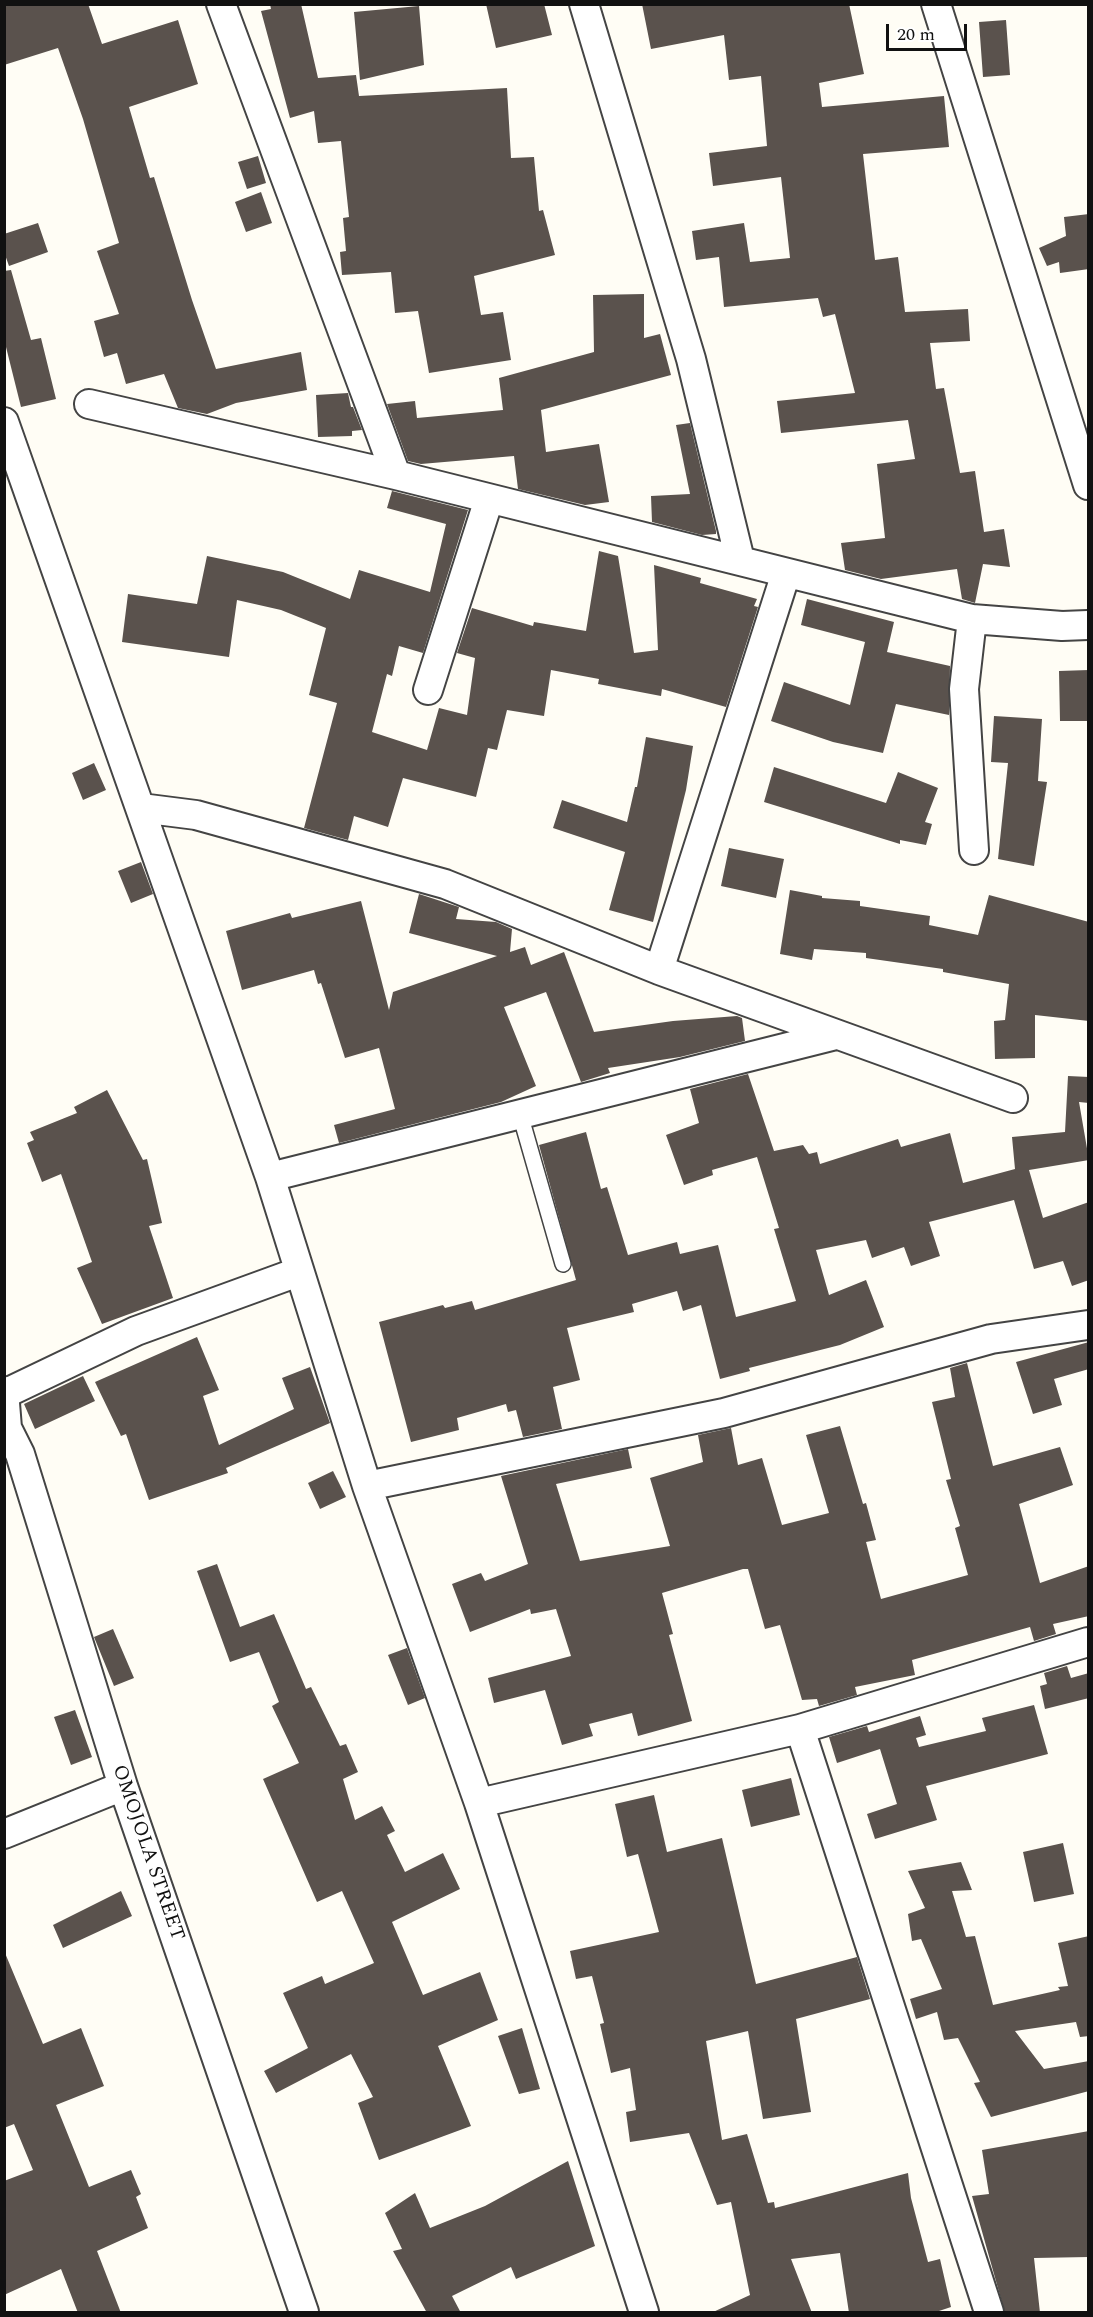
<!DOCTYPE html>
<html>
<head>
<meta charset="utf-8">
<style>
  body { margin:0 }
  #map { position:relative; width:1093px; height:2317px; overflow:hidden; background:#fffdf5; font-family:Spectral,serif }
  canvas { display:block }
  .frame { position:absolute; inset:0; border:6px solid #111; pointer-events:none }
  .scale { position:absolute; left:886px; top:24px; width:81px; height:27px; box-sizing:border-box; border:3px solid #111; border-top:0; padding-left:8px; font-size:18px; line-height:21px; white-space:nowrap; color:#111; -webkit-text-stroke:4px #fff; paint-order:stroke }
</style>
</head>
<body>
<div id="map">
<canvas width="1093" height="2317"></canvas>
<div class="frame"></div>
<div class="scale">20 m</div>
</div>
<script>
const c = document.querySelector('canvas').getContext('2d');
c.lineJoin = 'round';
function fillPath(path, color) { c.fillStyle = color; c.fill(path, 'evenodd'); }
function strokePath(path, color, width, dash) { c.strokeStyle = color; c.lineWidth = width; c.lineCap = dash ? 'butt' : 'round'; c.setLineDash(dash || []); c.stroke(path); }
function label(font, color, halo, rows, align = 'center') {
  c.font = font + ' Spectral,serif'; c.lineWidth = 6; c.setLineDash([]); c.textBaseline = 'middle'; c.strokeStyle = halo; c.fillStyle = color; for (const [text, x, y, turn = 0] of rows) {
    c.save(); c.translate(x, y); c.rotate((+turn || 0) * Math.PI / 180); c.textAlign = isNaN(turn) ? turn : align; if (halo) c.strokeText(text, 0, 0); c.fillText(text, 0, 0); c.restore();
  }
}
const building = new Path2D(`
  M4 4H88L102 44 178 20 198 84 129 107 150 178 154 177 192 300 216 369 301 352 307 390 236 403 207 414 178 408 164 374 126 384 117 353 104 357 94 321 119 314 97 251 119 243 83 119 58 48 4 65Z
  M270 4H301L318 78 356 75 359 96 507 88 511 158 534 157 539 211 543 210 555 255 474 276 481 315 503 312 511 360 429 373 418 311 395 313 391 272 342 275 340 252 346 251 343 218 349 217 341 141 318 143 314 111 290 118 261 11 271 9Z
  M486 4H544L552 35 496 48Z
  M642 4H849L864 74 819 83 822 107 944 96 949 147 863 154 875 260 898 257 905 312 968 309 970 341 930 343 936 389 944 388 960 473 975 471 984 532 1004 529 1010 567 983 564 975 603 962 599 957 569 881 579 845 570 841 543 885 538 877 464 915 459 908 420 781 433 777 401 855 393 835 314 823 317 818 298 724 307 719 257 696 260 692 231 744 223 750 262 790 258 781 177 713 186 709 153 767 146 761 76 729 80 724 35 651 49Z
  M419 6 424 65 360 80 354 12Z
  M1006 20 1010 75 983 77 979 22Z
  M258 156 266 183 247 189 238 162Z
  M261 192 272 223 246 232 235 202Z
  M1089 214V269L1060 273 1059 262 1047 266 1039 248 1066 236 1064 217Z
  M38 223 48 252 9 266 4 252V234Z
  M11 270 31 340 41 338 56 399 21 407 4 339V271Z
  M644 294V338L660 334 671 375 541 410 546 452 599 444 609 502 585 505 518 489 514 456 421 464 408 461 387 404 415 401 417 418 503 410 499 378 594 352 593 295Z
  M348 393 351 407H353L362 430 352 431V436L318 437 316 395Z
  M690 423 716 531V534L702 535 652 522 651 496 690 494 676 425Z
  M392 491 468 510 423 653 399 646 392 676 387 674 372 732 427 750 439 708 467 715 475 658 457 653 472 608 533 626 534 622 586 631 599 551 618 556 634 653 658 650 654 565 701 578 700 583 757 599 754 606 758 607 726 707 662 689 661 696 598 684 599 679 551 670 544 716 507 710 497 750 488 748 476 797 403 778 388 827 354 816 348 840 304 828 337 703 309 695 326 628 281 610 237 600 229 657 122 642 128 594 197 604 207 556 283 572 350 599 359 570 430 592 446 524 387 508Z
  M807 599 894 622 887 652 950 666 949 715 896 704 883 753 833 742 771 721 784 682 850 705 865 642 801 625Z
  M1089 670V721H1060L1059 671Z
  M994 716 1042 719 1038 781 1047 782 1034 866 998 859 1008 763 991 762Z
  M646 737 693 746 686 790 653 922 609 910 625 852 553 828 562 800 627 822 635 787H637Z
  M94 763 106 790 83 800 72 773Z
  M774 767 886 803 898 772 938 788 925 822 932 824 926 845 900 840V844L764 802Z
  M729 848 784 859 776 898 721 886Z
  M141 862 153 894 131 903 118 871Z
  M790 890 822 896V898L860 901V906L930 916 929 925 978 935 989 895 1089 922V1021L1035 1015V1058L995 1059 994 1021 1005 1020 1009 984 943 972V969L866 958V953L814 949 812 960 780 954Z
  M419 894 459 907 456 919 496 922 512 929 510 952 525 947 531 965 564 952 594 1032 673 1021 737 1016 742 1018 745 1041 680 1057 608 1068 610 1073 581 1082 546 992 504 1007 536 1086 501 1102 339 1143 334 1125 395 1109 379 1048 345 1058 321 983 318 984 314 970 242 990 226 931 290 913 292 918 361 901 389 1010 393 992 497 956 409 933Z
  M748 1074 774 1151 803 1145 809 1154 817 1152 820 1164 898 1139 901 1147 950 1133 963 1183 1015 1169 1012 1137 1065 1132 1068 1076 1089 1077V1103L1079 1102 1089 1160 1029 1170 1043 1218 1089 1202V1280L1072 1286 1063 1261 1034 1269 1014 1200 929 1222 940 1256 911 1266 904 1247 872 1258 866 1240 816 1250 829 1295 866 1280 884 1327 840 1345 749 1368 750 1371 720 1379 701 1305 683 1311 677 1291 632 1304 634 1312 567 1328 580 1380 553 1387 562 1429 523 1437 516 1410 508 1412 506 1404 457 1418 459 1430 411 1442 379 1322 443 1305 445 1308 472 1301 475 1310 576 1280 539 1145 586 1132 601 1189 607 1187 628 1255 677 1242 680 1254 718 1245 736 1317 796 1301 774 1229 779 1228 757 1157 712 1170 713 1175 684 1185 666 1135 699 1123 690 1089Z
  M107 1090 143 1160 147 1159 162 1223 149 1226 173 1298 102 1324 77 1268 92 1262 61 1174 42 1182 27 1143 34 1140 30 1132 77 1113 74 1107Z
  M197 1337 219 1390 203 1396 219 1445 294 1409 282 1378 310 1367 330 1423 226 1468 228 1473 149 1500 126 1434 121 1436 95 1382Z
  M1089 1342V1369L1054 1379 1062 1405 1033 1414 1016 1362Z
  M967 1363 993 1466 1060 1447 1073 1485 1019 1504 1040 1583 1089 1566V1616L1053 1624 1056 1634 1034 1641 1030 1627 912 1660 915 1675 855 1687 857 1695 819 1706 817 1699 802 1700 780 1625 765 1629 748 1569H743L662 1593 673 1634 669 1635 692 1721 638 1736 632 1713 589 1724 593 1736 562 1745 545 1690 494 1703 488 1678 571 1656 556 1609 531 1614 530 1609 470 1632 452 1584 481 1573 485 1581 528 1564 501 1476 628 1449 632 1468 556 1484 580 1561 670 1546 650 1478 703 1462 698 1435 731 1428 738 1465 762 1458 782 1525 829 1513 806 1435 840 1426 863 1504 866 1503 876 1540 866 1542 881 1599 968 1575 955 1528 960 1526 946 1480 951 1479 932 1402 955 1397 950 1368Z
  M83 1376 95 1401 35 1429 24 1404Z
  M333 1471 346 1497 320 1509 308 1483Z
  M217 1564 240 1627 274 1614 306 1689 311 1687 340 1746 346 1744 358 1772 343 1779 355 1820 382 1806 395 1831 387 1835 405 1872 443 1853 460 1889 392 1922 423 1995 480 1972 498 2020 438 2046 471 2126 379 2160 358 2103 373 2097 351 2054 276 2093 264 2071 308 2048 283 1993 322 1976 325 1984 374 1963 342 1891 317 1902 263 1779 299 1763 272 1706 279 1702 259 1652 230 1662 197 1571Z
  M113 1629 134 1678 114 1686 94 1637Z
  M407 1648 425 1698 408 1705 388 1655Z
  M1067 1666 1071 1678 1089 1673V1698L1045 1709 1040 1686 1047 1684 1044 1673Z
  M1034 1705 1048 1754 926 1786 937 1820 875 1839 867 1814 897 1804 880 1749 837 1763 829 1737 867 1726 869 1732 920 1716 926 1735 916 1738 919 1747 986 1731 982 1718Z
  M75 1710 92 1757 71 1765 54 1717Z
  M791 1778 800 1815 751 1827 742 1790Z
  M654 1795 667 1852 722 1838 756 1984 857 1957 870 1999 796 2019 811 2112 763 2119 748 2031 706 2041 722 2140 747 2134 768 2203 774 2202 775 2208 908 2173 911 2198 928 2262 940 2259 951 2307 933 2313H849L840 2253 791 2259 812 2313H711L750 2295 731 2202 717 2205 689 2133 630 2142 626 2112 636 2110 630 2068 611 2073 600 2024 604 2023 592 1976 576 1979 570 1951 659 1932 638 1854 627 1857 615 1804Z
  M1063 1843 1074 1894 1034 1902 1023 1852Z
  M961 1862 972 1890 952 1891 966 1937 975 1936 993 2005 1060 1990 1058 1987 1068 1986 1058 1943 1089 1936V2036L1080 2037 1076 2022 1015 2031 1044 2069 1089 2061V2091L991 2117 974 2083 980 2082 958 2038 944 2040 937 2012 916 2019 910 1999 942 1989 921 1939 912 1941 908 1914 925 1908 908 1871Z
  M121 1891 132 1916 63 1948 53 1925Z
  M5 1953 43 2044 81 2028 104 2086 56 2105 89 2187 131 2170 141 2194 136 2197 148 2228 97 2251 121 2313H78L61 2269 4 2295V2181L33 2170 14 2124 4 2128Z
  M522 2028 540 2089 519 2094 498 2036Z
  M1089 2131V2257L1034 2258 1040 2313H1005L972 2196 989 2194 982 2150Z
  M568 2161 595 2246 516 2279 511 2267 452 2296 461 2313H427L393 2251 402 2249 385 2213 415 2193 430 2228 485 2206Z`);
const service = new Path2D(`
  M520 1114 563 1264`);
const minor = new Path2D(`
  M221 4 396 475
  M584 4 691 359 740 560
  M936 4 1088 485
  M89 404 396 475 972 619 1062 626 1088 625
  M4 422 270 1177 367 1486 479 1803 644 2312
  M972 619 964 689 974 850
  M428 690 489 499
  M141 808 196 815 445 884 659 970 1013 1098
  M659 970 786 573
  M270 1177 836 1035
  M4 1391 7 1428 20 1454 123 1786 304 2312
  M4 1394 136 1331 298 1272
  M367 1486 724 1413 991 1339 1088 1325
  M800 1729 989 2312
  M479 1803 800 1729 1088 1642
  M4 1834 123 1786`);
const streetNames = [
  ["OMOJOLA STREET",147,1853,71]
];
fillPath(building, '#5a524d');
strokePath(service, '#444', 18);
strokePath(minor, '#444', 32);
strokePath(service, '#fff', 15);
strokePath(minor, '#fff', 28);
label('20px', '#111', '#fff', streetNames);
</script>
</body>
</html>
